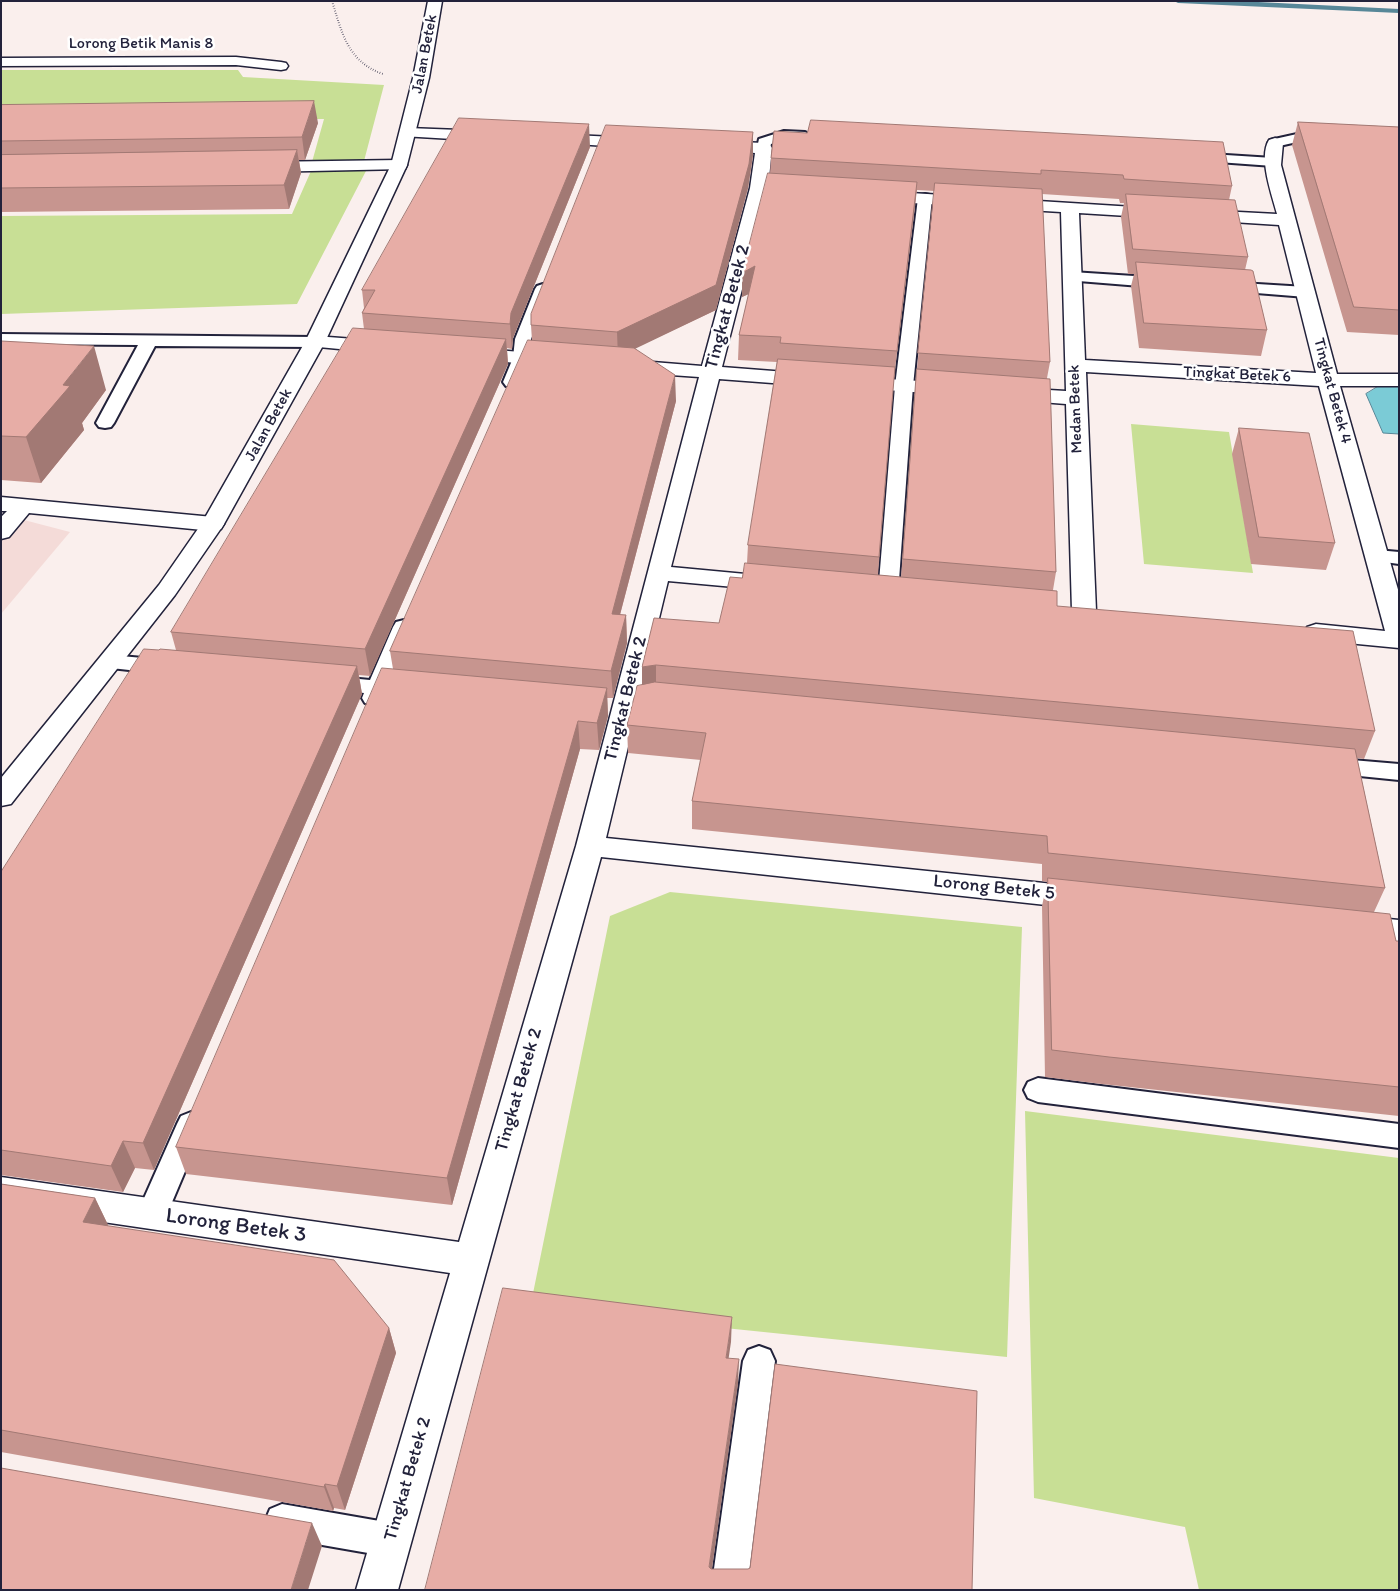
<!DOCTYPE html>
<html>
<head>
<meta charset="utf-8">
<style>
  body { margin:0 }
  #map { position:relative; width:1400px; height:1591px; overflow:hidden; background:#faefed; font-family:Itim,sans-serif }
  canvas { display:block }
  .frame { position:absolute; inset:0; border:2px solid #22223b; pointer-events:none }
</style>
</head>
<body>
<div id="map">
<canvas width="1400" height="1591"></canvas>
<div class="frame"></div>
</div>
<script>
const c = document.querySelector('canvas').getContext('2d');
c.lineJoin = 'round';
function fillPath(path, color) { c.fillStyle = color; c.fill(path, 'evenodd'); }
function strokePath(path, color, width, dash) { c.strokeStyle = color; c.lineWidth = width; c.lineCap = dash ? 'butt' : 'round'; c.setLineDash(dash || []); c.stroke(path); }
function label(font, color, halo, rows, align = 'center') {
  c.font = font + ' Itim,sans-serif'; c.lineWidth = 5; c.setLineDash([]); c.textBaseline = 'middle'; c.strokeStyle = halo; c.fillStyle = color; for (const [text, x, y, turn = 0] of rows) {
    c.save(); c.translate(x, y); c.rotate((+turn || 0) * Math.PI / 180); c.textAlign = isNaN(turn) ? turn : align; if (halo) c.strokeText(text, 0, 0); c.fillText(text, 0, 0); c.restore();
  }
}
const built = new Path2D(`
  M1 514 70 532 1 614Z`);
const green = new Path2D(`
  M1 70H238L243 77 384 85 364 161 312 162 324 119 1 122Z
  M311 171H366L297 304 1 314V216L292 214Z
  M1131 424 1229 432 1253 573 1144 564Z
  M670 892 1022 927 1007 1357 530 1308 610 916Z
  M1025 1111 1399 1158V1590H1199L1185 1527 1034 1498Z`);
const water = new Path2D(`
  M1387 381H1399V434L1383 433 1366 394Z`);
const stream = new Path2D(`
  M1174 1H1238L1399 9V13L1178 3Z`);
const path = new Path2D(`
  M332 1C342 33 348 62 383 74`);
const service = new Path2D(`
  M784 131 805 132 812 136 805 140 785 139 771 144 769 151H759L757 148 759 139Z
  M1297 134 1325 136 1332 140 1325 144 1297 142 1275 147 1268 143 1270 140Z
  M1195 153 1273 158 1278 159 1280 162 1278 165 1273 166 1190 160 1188 157 1190 154Z
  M925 194 930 195 932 198 913 386 898 594 895 598 888 600 881 598 878 594 895 386 918 198 920 195Z
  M1072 272 1165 278 1171 280 1173 283 1171 286 1165 288 1066 280 1064 277 1066 274Z
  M1225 282 1306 287 1312 289 1314 292 1312 295 1306 297 1219 290 1217 287 1219 284Z
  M543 284 549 286 551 289 531 339V358L518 386 512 387 506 386 503 382 513 358 515 339 535 289 537 286Z
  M1 334 315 337 321 338 324 342 321 346 315 347 155 346 114 423 111 427 105 428 99 427 96 423 138 345 1 344Z
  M1377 550 1399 552V564L1370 560 1367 556 1370 552Z
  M404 620 412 622 415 627 391 681 415 685 418 690 415 695 407 697 385 695 381 703 373 705 365 703 362 698 364 693 320 688 317 683 320 678 328 676 370 680 393 627 396 622Z
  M110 655 165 660 173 662 176 667 173 672 165 674 102 667 99 662 102 657Z
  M1328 758 1399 764V780L1320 772 1316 766 1320 760Z
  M1038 1078 1399 1124V1148L1038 1102 1028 1098 1024 1090 1028 1082Z
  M191 1112 201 1116 205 1124 167 1214 163 1223 152 1227 141 1223 137 1214 177 1124 181 1116Z
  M759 1346 770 1350 775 1361 747 1590H711L743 1361 748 1350Z
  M282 1504 391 1523 403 1528 408 1540 403 1552 391 1557 282 1538 270 1533 265 1521 270 1509Z`);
const minor = new Path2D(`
  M236 57 281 62 286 63 288 66 286 69 281 70 236 65 1 66V58Z
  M408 128 486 131 492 133 494 136 492 139 486 141 402 136 400 133 402 130Z
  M552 134 636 138 642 140 644 143 642 146 636 148 546 142 544 139 546 136Z
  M1275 138 1281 140 1283 143 1281 165 1337 374H1399V386H1340L1399 593V648L1316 640 1307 637 1304 632 1307 627 1316 624 1385 631 1319 386 1086 372 1096 611 1093 616 1084 618 1075 616 1072 611 1066 404 1015 400 1008 398 1005 394 1008 390 1015 388 1066 391 1061 212 879 201 873 200 870 196 873 192 879 191 1166 209 1169 213 1166 217 1160 218 1079 213 1085 360 1316 373 1279 225 1201 220 1195 219 1192 215 1195 211 1201 210 1277 214C1272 195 1258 157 1269 140Z
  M716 141 764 143 770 145 772 148 768 188 722 367 812 374 819 376 822 380 819 384 812 386 719 379 671 567 767 576 775 578 779 583 775 588 767 590 668 581 606 838 1083 887 1093 890 1098 898 1093 906 1083 909 601 857 398 1590H356L450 1273 1 1207V1177L459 1242 576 846 699 377 628 372 621 370 618 366 621 362 628 360 702 366 750 188 755 153 710 149 708 146 710 143Z
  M399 160 405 161 407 165 405 169 263 172 257 171 255 167 257 163 263 162Z
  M315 336 381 341 388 343 391 347 388 351 381 353 308 346 305 342 308 338Z
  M471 348 558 355 565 357 568 361 565 365 558 367 464 358 461 354 464 350Z
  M855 377 952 383 959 385 962 389 959 393 952 395 848 387 845 383 848 379Z
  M1 497 213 517 221 519 224 524 221 529 213 531 29 513 9 537 1 539V517L7 511H1Z
  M1357 916 1399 920V942L1357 938 1346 935 1342 927 1346 919Z`);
const tertiary = new Path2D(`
  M428 1H442L429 78 407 165 325 342 224 524 175 595 11 804 1 806V778L159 585 202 523 305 342 391 165 413 78Z`);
const wall = new Path2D(`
  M1 105 318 123 305 160H299L301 173 289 209 1 212Z
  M1298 122 1399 127V335L1347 332 1292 145Z
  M774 131 1232 186 1229 200 1248 257 1245 270 1267 330 1261 356 1139 348 1131 286 1134 274H1128L1121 217 1124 203H1120L1119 199 1042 194 1050 362 1047 378 1056 572 1053 590 1057 606 1375 731 1364 759 1357 758 1385 888 1374 912 1396 941H1399V1116L1102 1084 1045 1077 1042 906 1047 882 1042 881V864L692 829V801L701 760 628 753 627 725 642 685V667L719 623 742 578 747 563 748 545 777 362 738 360 739 335 749 294 742 297V273L770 173 771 158ZM917 190 935 191 916 378 901 577 878 575 894 377Z
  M753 132V155L748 188 716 310 635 348 676 401 620 615H626L627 643 613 698H607L608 716 599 750 580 749 452 1205 186 1174 176 1147 393 669 390 651 532 341 531 325Z
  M590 147 513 338 512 349 507 348 508 364 370 676 359 675 362 694 154 1170 135 1168 123 1192 1 1175V872L159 650H176L171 632 364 329 362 313 364 308 362 290Z
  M1 341 106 390 82 423 84 430 41 483 1 480Z
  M1239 428 1335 543 1326 570 1251 564 1232 454Z
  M1 1184 95 1198 108 1225 107 1226 389 1328 396 1353 345 1510 334 1508 333 1511 1 1452Z`);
const shadedWall = new Path2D(`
  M314 101 318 123 305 160 302 137Z
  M589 124 590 147 513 338 512 349 510 324 511 313Z
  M753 132V155L748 188 716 310 618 357 617 332Z
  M297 150 301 173 289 209 284 185Z
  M917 182 915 205 894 377 897 351Z
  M755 266V291L742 297V273Z
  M506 339 508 364 370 676 365 649Z
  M94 346 106 390 82 423 84 430 41 483 26 437 63 385Z
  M675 375 676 401 613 641 612 614Z
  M626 615 627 643 613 698 611 671Z
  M656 665V692L642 695V667Z
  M357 666 362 694 154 1170 143 1143Z
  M607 688 608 716 599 750 597 723Z
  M578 721 580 749 452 1205 447 1178Z
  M123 1141 135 1168 123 1192 111 1166Z
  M95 1198 108 1225 96 1249 83 1222Z
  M732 1317 731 1342 725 1383 726 1358Z
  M389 1328 396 1353 345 1510 337 1486Z
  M739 1359 738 1384 709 1590V1567Z
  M325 1484 334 1508 333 1511 324 1487Z
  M312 1523 322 1546 308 1590H291Z`);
const building = new Path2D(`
  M314 101 302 137 1 141V105Z
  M459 118 589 124 511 313 510 324 362 313 375 290H362Z
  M811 120 1223 142 1232 186 1124 179 1123 175 1041 170V174L771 158 774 131 807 133Z
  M1298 122 1399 127V310L1354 307Z
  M606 125 753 132 749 164 716 285 617 332 531 325V314Z
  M297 150 284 185 1 188V155Z
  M768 173 917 182 897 351 780 343 781 337 739 335 755 266 742 273Z
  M935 183 1042 189 1050 362 918 353Z
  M1126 194 1235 200 1248 257 1133 249Z
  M1136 262 1251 270 1253 271 1267 330 1144 323Z
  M353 328 506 339 365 649 171 632Z
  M528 340 634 348 675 375 612 614 626 615 611 671 390 651Z
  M1 341 94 346 63 385 70 386 26 437 1 436Z
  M778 359 895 367 879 557 748 545Z
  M917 369 1050 379 1056 572 903 559Z
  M1239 428 1309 433 1335 543 1259 537Z
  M745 563 1057 591V606L1353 631 1375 731 656 665 642 667 654 618 719 623 730 577 742 578Z
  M144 649 159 650 160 649 357 666 143 1143 123 1141 111 1166 1 1150V872Z
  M382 668 607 688 597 723 578 721 447 1178 176 1147Z
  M655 682 1355 749 1385 888 1048 853 1047 836 692 801 706 733 627 725 637 686Z
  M1048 878 1390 914 1396 941H1399V1087L1109 1057 1052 1050Z
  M1 1184 95 1198 83 1222 334 1260 389 1328 337 1486 325 1484 324 1487 1 1430Z
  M503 1288 732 1317 726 1358 739 1359 709 1567 711 1569H748L750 1568 775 1364 977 1391 972 1590H425Z
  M1 1468 312 1523 291 1590H1Z`);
const farStreetnames = [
  ["Lorong Betik Manis 8",141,44],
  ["Jalan Betek",425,54,-79],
  ["Tingkat Betek 6",1237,375,3],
  ["Tingkat Betek 4",1332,391,75],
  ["Medan Betek",1076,409,-92],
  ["Jalan Betek",269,425,-61]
];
const streetNames = [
  ["Tingkat Betek 2",728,307,-75],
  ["Tingkat Betek 2",626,699,-76],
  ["Lorong Betek 5",994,888,6],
  ["Tingkat Betek 2",519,1090,-74],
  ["Tingkat Betek 2",408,1479,-74]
];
const nearStreetnames = [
  ["Lorong Betek 3",236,1226,8]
];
fillPath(built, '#f4dbd8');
fillPath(green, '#c8df95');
fillPath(water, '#7bcbd6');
strokePath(water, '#578798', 1);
fillPath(stream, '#578798');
strokePath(service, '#22223b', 4);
strokePath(minor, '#22223b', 3);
strokePath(tertiary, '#22223b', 3);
strokePath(path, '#22223b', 2, [0.5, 2]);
fillPath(service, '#fff');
fillPath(minor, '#fff');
fillPath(tertiary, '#fff');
fillPath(wall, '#c7958f');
fillPath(shadedWall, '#a27974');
fillPath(building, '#e7ada6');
strokePath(building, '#a27974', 1);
label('16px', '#22223b', '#fff', farStreetnames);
label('19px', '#22223b', '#fff', streetNames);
label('22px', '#22223b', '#fff', nearStreetnames);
</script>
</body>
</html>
